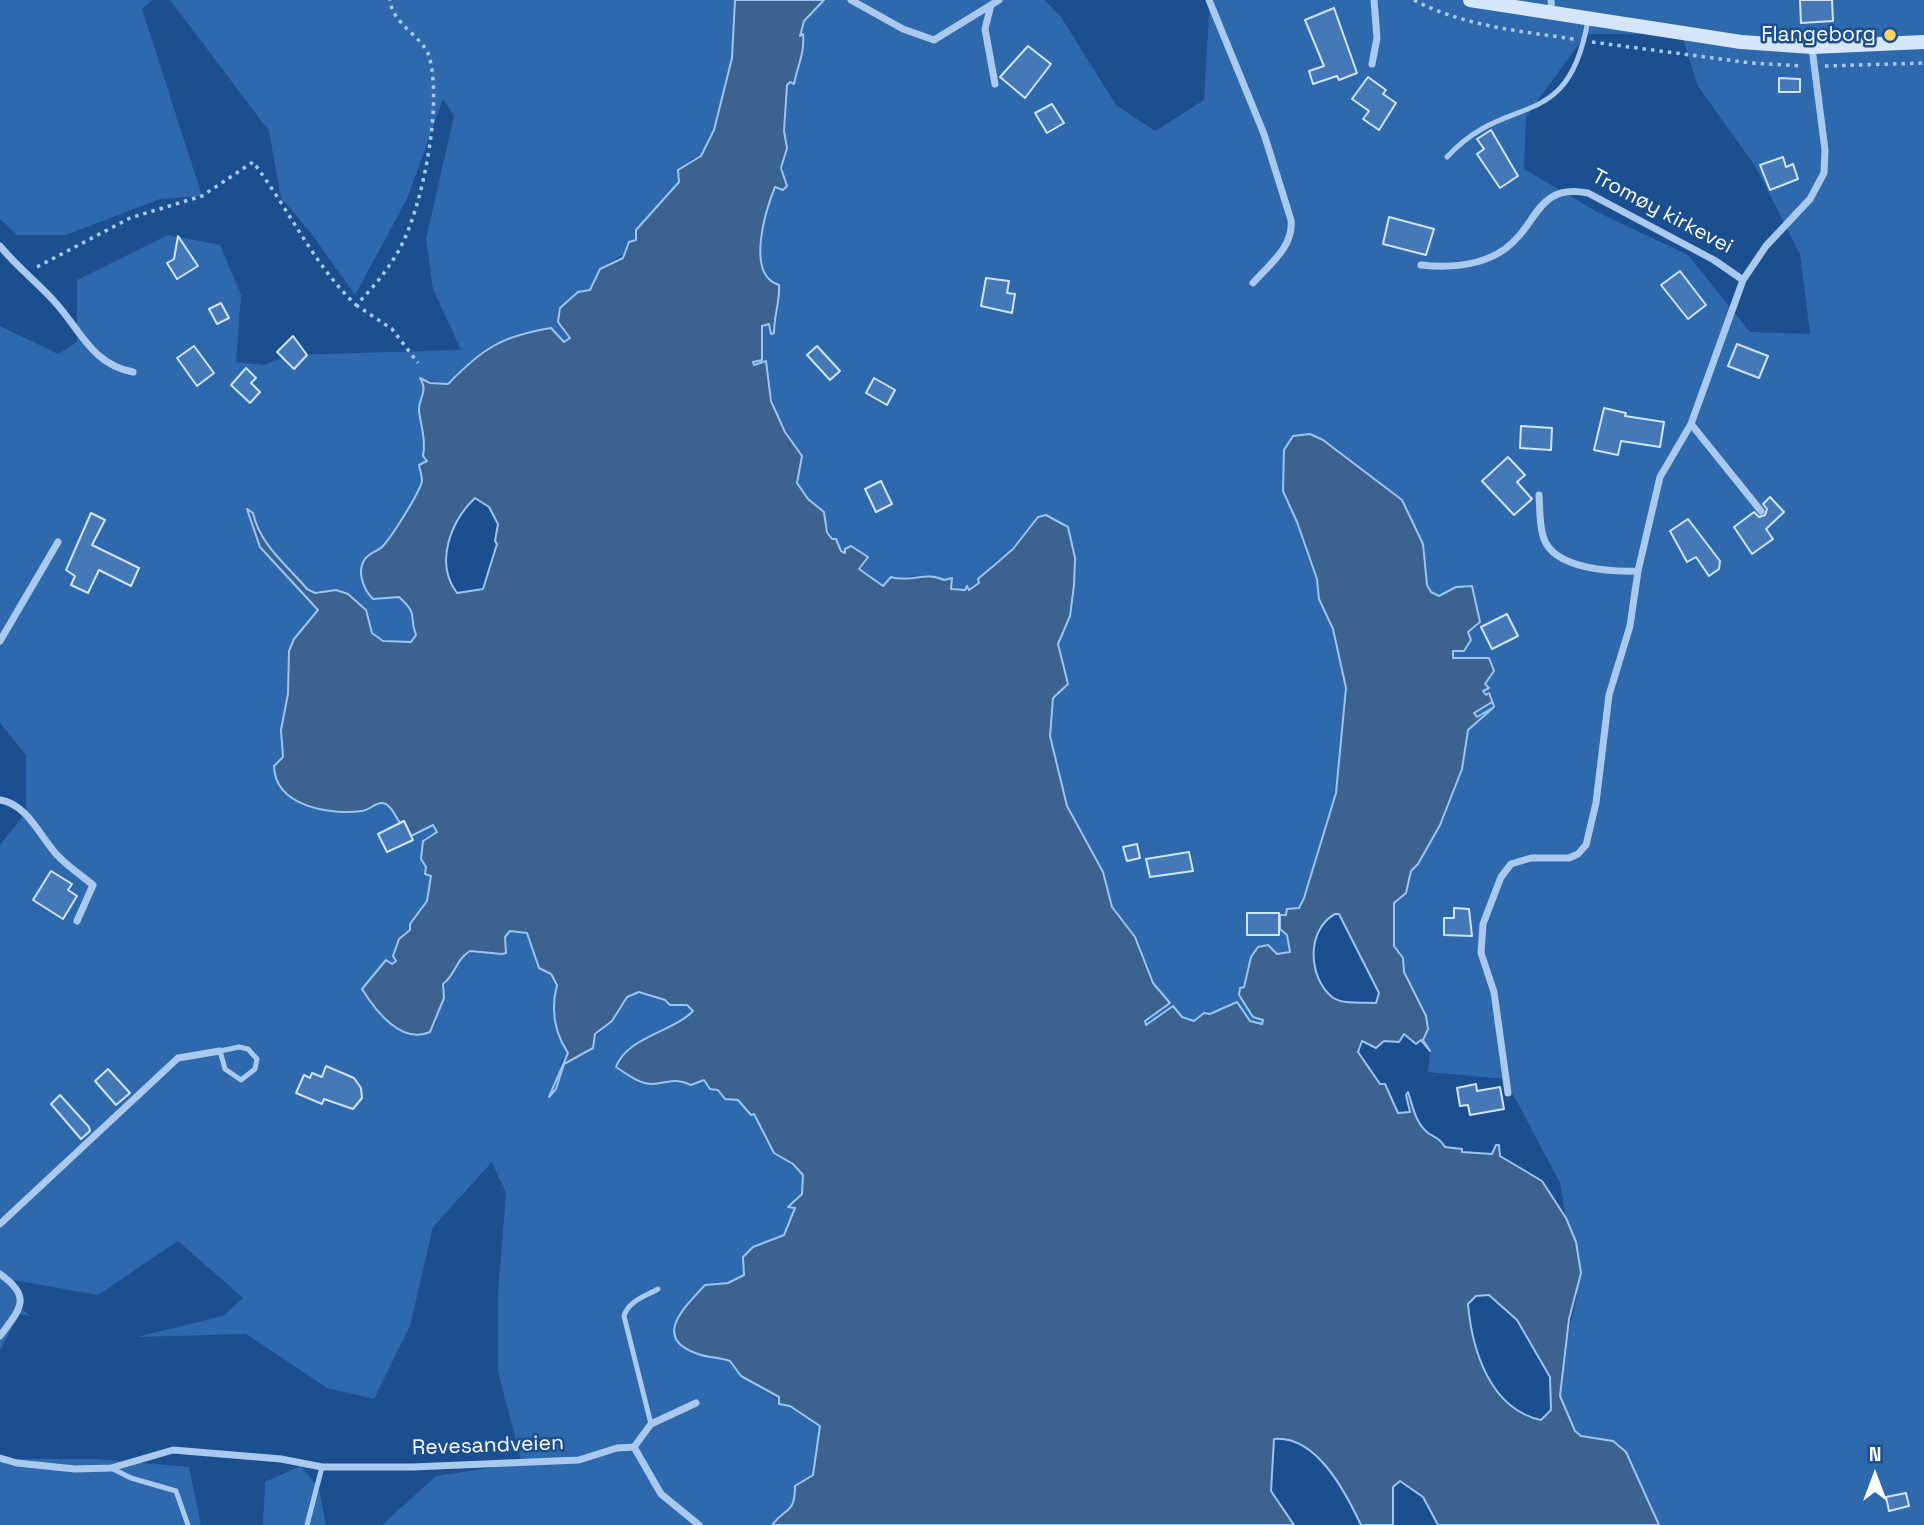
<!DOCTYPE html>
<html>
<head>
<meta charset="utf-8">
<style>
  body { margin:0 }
  #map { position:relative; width:1924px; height:1525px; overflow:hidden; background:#1b4f8f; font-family:"Space Grotesk",sans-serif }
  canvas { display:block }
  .north { position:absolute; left:1840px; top:1441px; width:70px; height:70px; -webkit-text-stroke:5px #1b4f8f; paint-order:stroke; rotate:0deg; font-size:19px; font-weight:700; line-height:28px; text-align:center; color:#fff }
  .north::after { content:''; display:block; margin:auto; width:24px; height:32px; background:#fff; clip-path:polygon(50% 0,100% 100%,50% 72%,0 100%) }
</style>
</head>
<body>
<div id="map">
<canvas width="1924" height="1525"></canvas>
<div class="north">N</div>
</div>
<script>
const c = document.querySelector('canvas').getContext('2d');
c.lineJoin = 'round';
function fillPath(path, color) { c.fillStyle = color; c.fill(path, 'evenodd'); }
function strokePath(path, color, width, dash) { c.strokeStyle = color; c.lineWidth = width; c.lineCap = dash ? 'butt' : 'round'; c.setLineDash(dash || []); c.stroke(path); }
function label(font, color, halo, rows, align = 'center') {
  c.font = font + ' "Space Grotesk",sans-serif'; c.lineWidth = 5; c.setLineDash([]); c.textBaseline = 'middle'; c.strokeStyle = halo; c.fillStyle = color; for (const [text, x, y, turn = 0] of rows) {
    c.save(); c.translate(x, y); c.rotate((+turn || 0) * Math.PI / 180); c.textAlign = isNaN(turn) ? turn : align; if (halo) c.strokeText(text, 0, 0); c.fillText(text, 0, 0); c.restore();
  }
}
const green = new Path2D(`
  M0 0H152L142 9 202 196 160 199 66 235H17L0 219Z
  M170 0H735L732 58 714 130 701 156 691 159 679 182 636 230C636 255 616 255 601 269 596 273 593 284 590 290L578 292 570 337 564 342 551 328C503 336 482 349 448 384L421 379C427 390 422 395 420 406 417 420 426 440 424 456L427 461 419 465 422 483 410 508 381 549 368 555 363 564 376 600 399 597C420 616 408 615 416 635L411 642C382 641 371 642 366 610L335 590 315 593 307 589C286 564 260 545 253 513L247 509 260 547 318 610 294 639 289 651 288 694 281 730 283 757 372 808 378 802 389 806 400 823 434 825 437 832 424 838 426 867 431 875 427 901 410 930 403 934 396 961 372 1005 379 1012 436 1024C440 997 446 972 466 952H506L505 937 510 931 527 933 538 960 557 985 554 1021 568 1053 561 1062 556 1089 564 1064 593 1048C596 1033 601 1032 611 1022 618 1015 621 1006 627 998 636 986 684 1003 694 1012L677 1026 653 1035 652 1084 682 1080 691 1085 704 1079 738 1100 751 1115 754 1114 773 1147 803 1175 802 1194 788 1206 795 1207 784 1235 753 1247 743 1256 744 1275 728 1283 714 1282 699 1355 730 1361 741 1376 820 1426 813 1476 795 1486C795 1515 785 1507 772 1525H382L436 1476 522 1463 498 1372V1294L506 1193 492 1162 433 1227 410 1326 374 1399 327 1388 246 1334 137 1337 223 1316 243 1298 178 1241 98 1295 13 1280 22 1309 30 1316 20 1314 0 1350V845L26 812V755L0 723V326L58 354 77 342V280L168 235 220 245 241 295 236 362 264 365 290 355 461 350 433 289 426 239 454 116 443 99 407 199 355 295 311 233 281 198 269 131Z
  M824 0H1045L1061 17 1116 105 1155 131 1204 100 1210 0H1924V1525H1659L1626 1453 1613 1441 1581 1436 1575 1431 1560 1396 1564 1351 1577 1296 1576 1242 1566 1218 1560 1183 1505 1079 1428 1072 1430 1052 1423 1040 1428 1029 1426 1016 1404 972 1403 958 1394 946V903L1406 893 1411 871 1418 864 1440 825 1462 769 1468 730 1493 708 1477 718 1474 713 1492 701 1483 691 1488 687 1485 684 1488 658H1453C1453 644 1467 633 1478 626L1456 587 1439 596 1431 592 1427 585 1423 544 1402 500 1323 440 1283 491 1297 522 1317 579 1319 599 1333 629 1346 688 1336 793 1304 898 1299 908 1287 909 1290 952 1251 957 1240 995 1263 1020 1262 1024 1250 1021 1237 1002 1210 1014 1203 1013 1194 1021 1182 1017 1146 1025 1144 1022 1170 1004 1153 983 1141 960 1135 937 1112 907 1103 872 1067 806 1050 736 1053 698 1068 684 1058 644 1070 615 1075 558 1038 518 1013 549 992 564 979 583 968 590 951 589V578L943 581C925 571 901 576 883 586 855 567 829 546 824 512L808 500 797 483 802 456C781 426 768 399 766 362L754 365 753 362 761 359 762 325 769 324 774 333 773 313 780 301C774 284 759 267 759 249 758 223 770 197 783 176L787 85 790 82 794 84 801 60 800 36 804 21ZM1586 34H1671L1682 36 1698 86 1755 166 1800 254 1810 334 1750 332 1688 255 1599 213 1524 169 1526 117Z
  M0 1459H96L189 1467 201 1525H0Z
  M301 1466 319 1489 326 1525H263L265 1482Z`);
const water = new Path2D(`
  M735 0H824L804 21 800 36 803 34C805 53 797 67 794 84L790 82 787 85 784 131 787 148 781 168 787 186 783 190 775 187C766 209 745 275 779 285 780 302 774 315 774 333L771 334 769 324 762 326V360L753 362 754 365 766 361 771 401 785 432 802 456 797 483 808 499 824 512 827 532 832 539H836L841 551 845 553V549L851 546 868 557 859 569 883 586 891 577C908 583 926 571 944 580L952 578 951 589 965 590 967 586 969 590 979 583 978 579 1013 549 1038 517 1046 515 1068 527 1075 558 1074 585 1070 616 1058 644 1068 684 1053 698 1050 736 1067 806 1103 872 1112 907 1135 937 1153 983 1170 1003 1145 1021 1146 1025 1173 1006 1182 1017 1194 1021 1204 1013 1210 1014 1237 1002 1250 1021 1262 1024 1263 1020 1253 1017 1239 995 1240 988 1244 987 1251 957 1258 947 1268 945 1277 954 1290 952 1287 935 1280 929V915H1286L1287 909 1299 908 1304 898 1336 793 1346 688 1333 629 1319 599 1317 579 1297 522 1283 491 1284 450 1293 436 1310 434 1323 440 1402 500 1423 544 1427 585 1431 592 1439 596 1456 587 1472 586 1480 622 1468 632 1471 640 1464 651H1453V658H1489L1494 671 1485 684 1489 688 1483 691 1486 695 1489 693 1494 706 1492 702 1474 713 1477 717 1494 707 1468 730 1462 769 1440 825 1418 864 1411 871 1406 893 1394 903V946L1403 958 1404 972 1426 1016 1428 1029 1423 1040 1430 1051 1421 1040 1416 1044 1404 1034 1399 1042 1384 1041 1376 1048 1362 1041 1358 1052 1380 1084H1385L1398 1113 1410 1112 1406 1095 1408 1092C1413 1107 1415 1122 1428 1133 1436 1138 1440 1139 1445 1147L1462 1149V1152L1492 1154 1496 1145H1499L1500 1156 1542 1181 1566 1218 1576 1242 1581 1273 1569 1319 1560 1396 1575 1431 1581 1436 1613 1441 1626 1452 1659 1525H1438L1423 1497 1400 1481 1393 1487V1525H1361C1345 1491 1316 1435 1274 1439L1271 1491 1294 1525H772C785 1507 795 1515 795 1486L813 1475 820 1426 790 1406 779 1404V1397L741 1376 730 1361C719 1357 708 1358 698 1354 650 1338 686 1306 705 1285L728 1283 744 1275 743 1257 753 1247 784 1235 795 1208 788 1207 802 1194 803 1175 793 1164 774 1153 754 1114 751 1115 738 1100 725 1099 718 1090 710 1089 704 1080 691 1085C676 1077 668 1083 652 1084 639 1084 627 1074 616 1067 627 1037 673 1032 693 1011L687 1005H670L665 1000 639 992 627 997 612 1021 595 1034 593 1048 564 1064 556 1089 549 1097 568 1053C554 1032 551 1008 557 985L551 974 539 968 527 933 510 931 505 937 506 953 502 954 470 951C456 959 455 976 443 984L444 998 430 1032C401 1045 375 1010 362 989L386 960 392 964 396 961 393 956 399 939 410 930V924L427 901 431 876 425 874 426 867 421 859 423 841 437 832 433 825 411 836 404 821 400 823C395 816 391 804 382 803 376 802 370 810 362 811 331 815 275 807 274 766L283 757 281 730 288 694 289 651 294 639 318 610 260 547 247 509 253 513C260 545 286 564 307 589L315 593 336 590 348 594 366 610 372 633 383 641 411 642 416 635C408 615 420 616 399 597L373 599C363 589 354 567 369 555 372 552 378 551 382 547 391 538 420 492 422 481 422 476 420 470 419 465L427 461 423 456C426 440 421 426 419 411 418 398 429 392 420 378L430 383 448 384C483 348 502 336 551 328L564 342 570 338 558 322 560 308 578 292 590 290 600 269 623 258 629 242 636 240V230L679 182 678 170 701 156 714 130 732 58ZM475 498 489 507 498 524 495 541 497 544 483 589 457 593C434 563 451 521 475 498ZM1335 914H1339L1379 993 1376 1003C1363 1002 1342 1005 1332 997 1308 977 1306 930 1335 914ZM1489 1295 1517 1320 1550 1377 1551 1410 1541 1420C1490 1409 1472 1350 1468 1304L1476 1296Z`);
const building = new Path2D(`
  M1800 0H1832L1833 21 1801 23Z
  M1334 8 1357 73 1339 80 1337 76 1313 84 1309 71 1324 66 1305 20Z
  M1028 46 1051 64 1025 98 1000 77Z
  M1368 77 1386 90 1383 94 1396 103 1379 130 1363 119 1369 111 1352 99Z
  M1779 78 1800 79V92H1779Z
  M1052 104 1064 123 1047 133 1035 113Z
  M1491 130 1518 176 1500 188 1477 154 1484 149 1477 139Z
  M1783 157 1786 167 1793 164 1798 179 1770 190 1760 165Z
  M1389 217 1434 229 1426 255 1383 244Z
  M178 236 198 266 177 279 167 263 174 259Z
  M1680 271 1706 305 1688 319 1661 285Z
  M986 278 1009 281 1007 293 1015 294 1012 313 981 306Z
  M221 303 229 318 217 324 209 309Z
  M293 336 307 355 294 369 277 352Z
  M1737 344 1768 356 1759 378 1728 366Z
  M194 346 214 373 197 386 177 358Z
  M817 346 840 371 830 380 807 355Z
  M246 368 256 378 251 383 260 392 250 403 231 385Z
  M874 378 895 390 887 405 866 393Z
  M1604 408 1626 413 1625 416 1664 422 1660 447 1621 441 1618 455 1594 450Z
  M1521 426 1552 428 1551 450 1520 448Z
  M1508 457 1525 475 1517 482 1532 499 1514 515 1482 481Z
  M881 481 892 504 876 512 865 489Z
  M1770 497 1784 512 1766 529 1773 539 1752 554 1734 527 1754 512 1759 517 1765 515 1767 509 1763 504Z
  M91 513 105 520 92 545 139 568 131 586 99 570 88 593 71 585 75 576 66 570Z
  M1688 519 1720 561 1719 569 1709 576 1696 557 1687 562 1670 531Z
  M1507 614 1518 636 1492 649 1481 627Z
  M404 821 413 840 387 852 378 834Z
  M1137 844 1140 858 1127 861 1123 847Z
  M1189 852 1193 871 1150 877 1146 859Z
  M51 871 72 884 68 890 77 896 63 919 33 900Z
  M1454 908 1469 909 1472 936 1444 935V918H1454Z
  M1247 913H1279V935H1247Z
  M326 1066 354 1078 361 1088 362 1098 353 1109 324 1099 322 1104 296 1093 304 1075 310 1078 312 1073 322 1077Z
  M108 1069 130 1093 116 1105 95 1081Z
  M1476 1084 1477 1091 1500 1087 1504 1109 1470 1115 1468 1105 1460 1106 1457 1088Z
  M60 1095 89 1127 90 1131 81 1139 51 1104Z
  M1906 1493 1909 1506 1889 1511 1886 1497Z`);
const path = new Path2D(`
  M1414 0C1463 26 1519 31 1574 39
  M1592 42 1751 63 1803 66
  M1825 66 1924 63
  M37 267 130 218 202 196 253 162C289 209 313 264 356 305 373 288 387 271 399 250 423 207 443 103 429 56 424 38 392 24 390 0
  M356 305 392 329 418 363`);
const lane = new Path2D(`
  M1447 157C1508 90 1568 136 1588 20
  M239 1047 248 1049 257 1059 255 1069 241 1080 225 1069 220 1051Z
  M651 1424 624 1316C628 1301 646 1296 658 1289
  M111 1468 131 1478 176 1491 188 1525
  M307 1525 322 1467`);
const street = new Path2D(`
  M851 0 903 29 934 40 991 5
  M1209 0 1264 134 1291 220C1294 246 1270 264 1253 283
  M1551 0 1552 14
  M1372 64 1377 38 1374 0
  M995 84 985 29 991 5 999 0
  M0 246C16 266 37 282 54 301 80 329 91 364 133 372
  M1421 265C1449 268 1481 266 1505 249 1539 224 1536 183 1588 193L1714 260 1743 280
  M1691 424 1761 511
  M1539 495C1540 508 1539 526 1544 539 1555 569 1611 572 1638 571
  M0 641 58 542
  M0 800C28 804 41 839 59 857 69 867 82 876 93 885L77 921
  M1508 1093 1494 992 1481 953 1483 924 1501 877 1511 864 1531 858H1569L1578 854 1586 845 1596 803 1609 695 1630 626 1638 571 1660 477 1691 424 1743 280 1766 246 1810 199 1824 173 1825 150 1812 48
  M0 1224 178 1058 220 1051
  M0 1274C33 1297 20 1309 0 1336
  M634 1447 661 1494 699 1525
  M634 1447 651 1424 696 1403
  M0 1458 17 1463 75 1469 111 1468 173 1450 281 1459 322 1467H413L579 1460 617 1448 634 1447`);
const secondary = new Path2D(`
  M1470 0 1741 42 1812 47 1924 42`);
const markers = [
  [1890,35,7,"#ffd166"]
];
const poiNames = [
  ["Flangeborg",1876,35]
];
const streetNames = [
  ["Tromøy kirkevei",1662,212,28],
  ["Revesandveien",488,1446,-2]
];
fillPath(green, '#2e69ad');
fillPath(water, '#3c6290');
strokePath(water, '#9cc4f0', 2);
fillPath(building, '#4478b7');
strokePath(building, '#cfe3fa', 2);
strokePath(path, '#a9c9ee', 3.5, [3.5, 5]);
strokePath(lane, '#a9c9ee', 5);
strokePath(street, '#a9c9ee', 7);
strokePath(secondary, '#d6e6fa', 14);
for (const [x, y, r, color] of markers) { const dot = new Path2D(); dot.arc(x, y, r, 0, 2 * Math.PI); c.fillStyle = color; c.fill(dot); strokePath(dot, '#1b4f8f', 2.5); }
label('21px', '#fff', '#1b4f8f', poiNames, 'right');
label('21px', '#fff', '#1b4f8f', streetNames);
</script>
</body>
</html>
